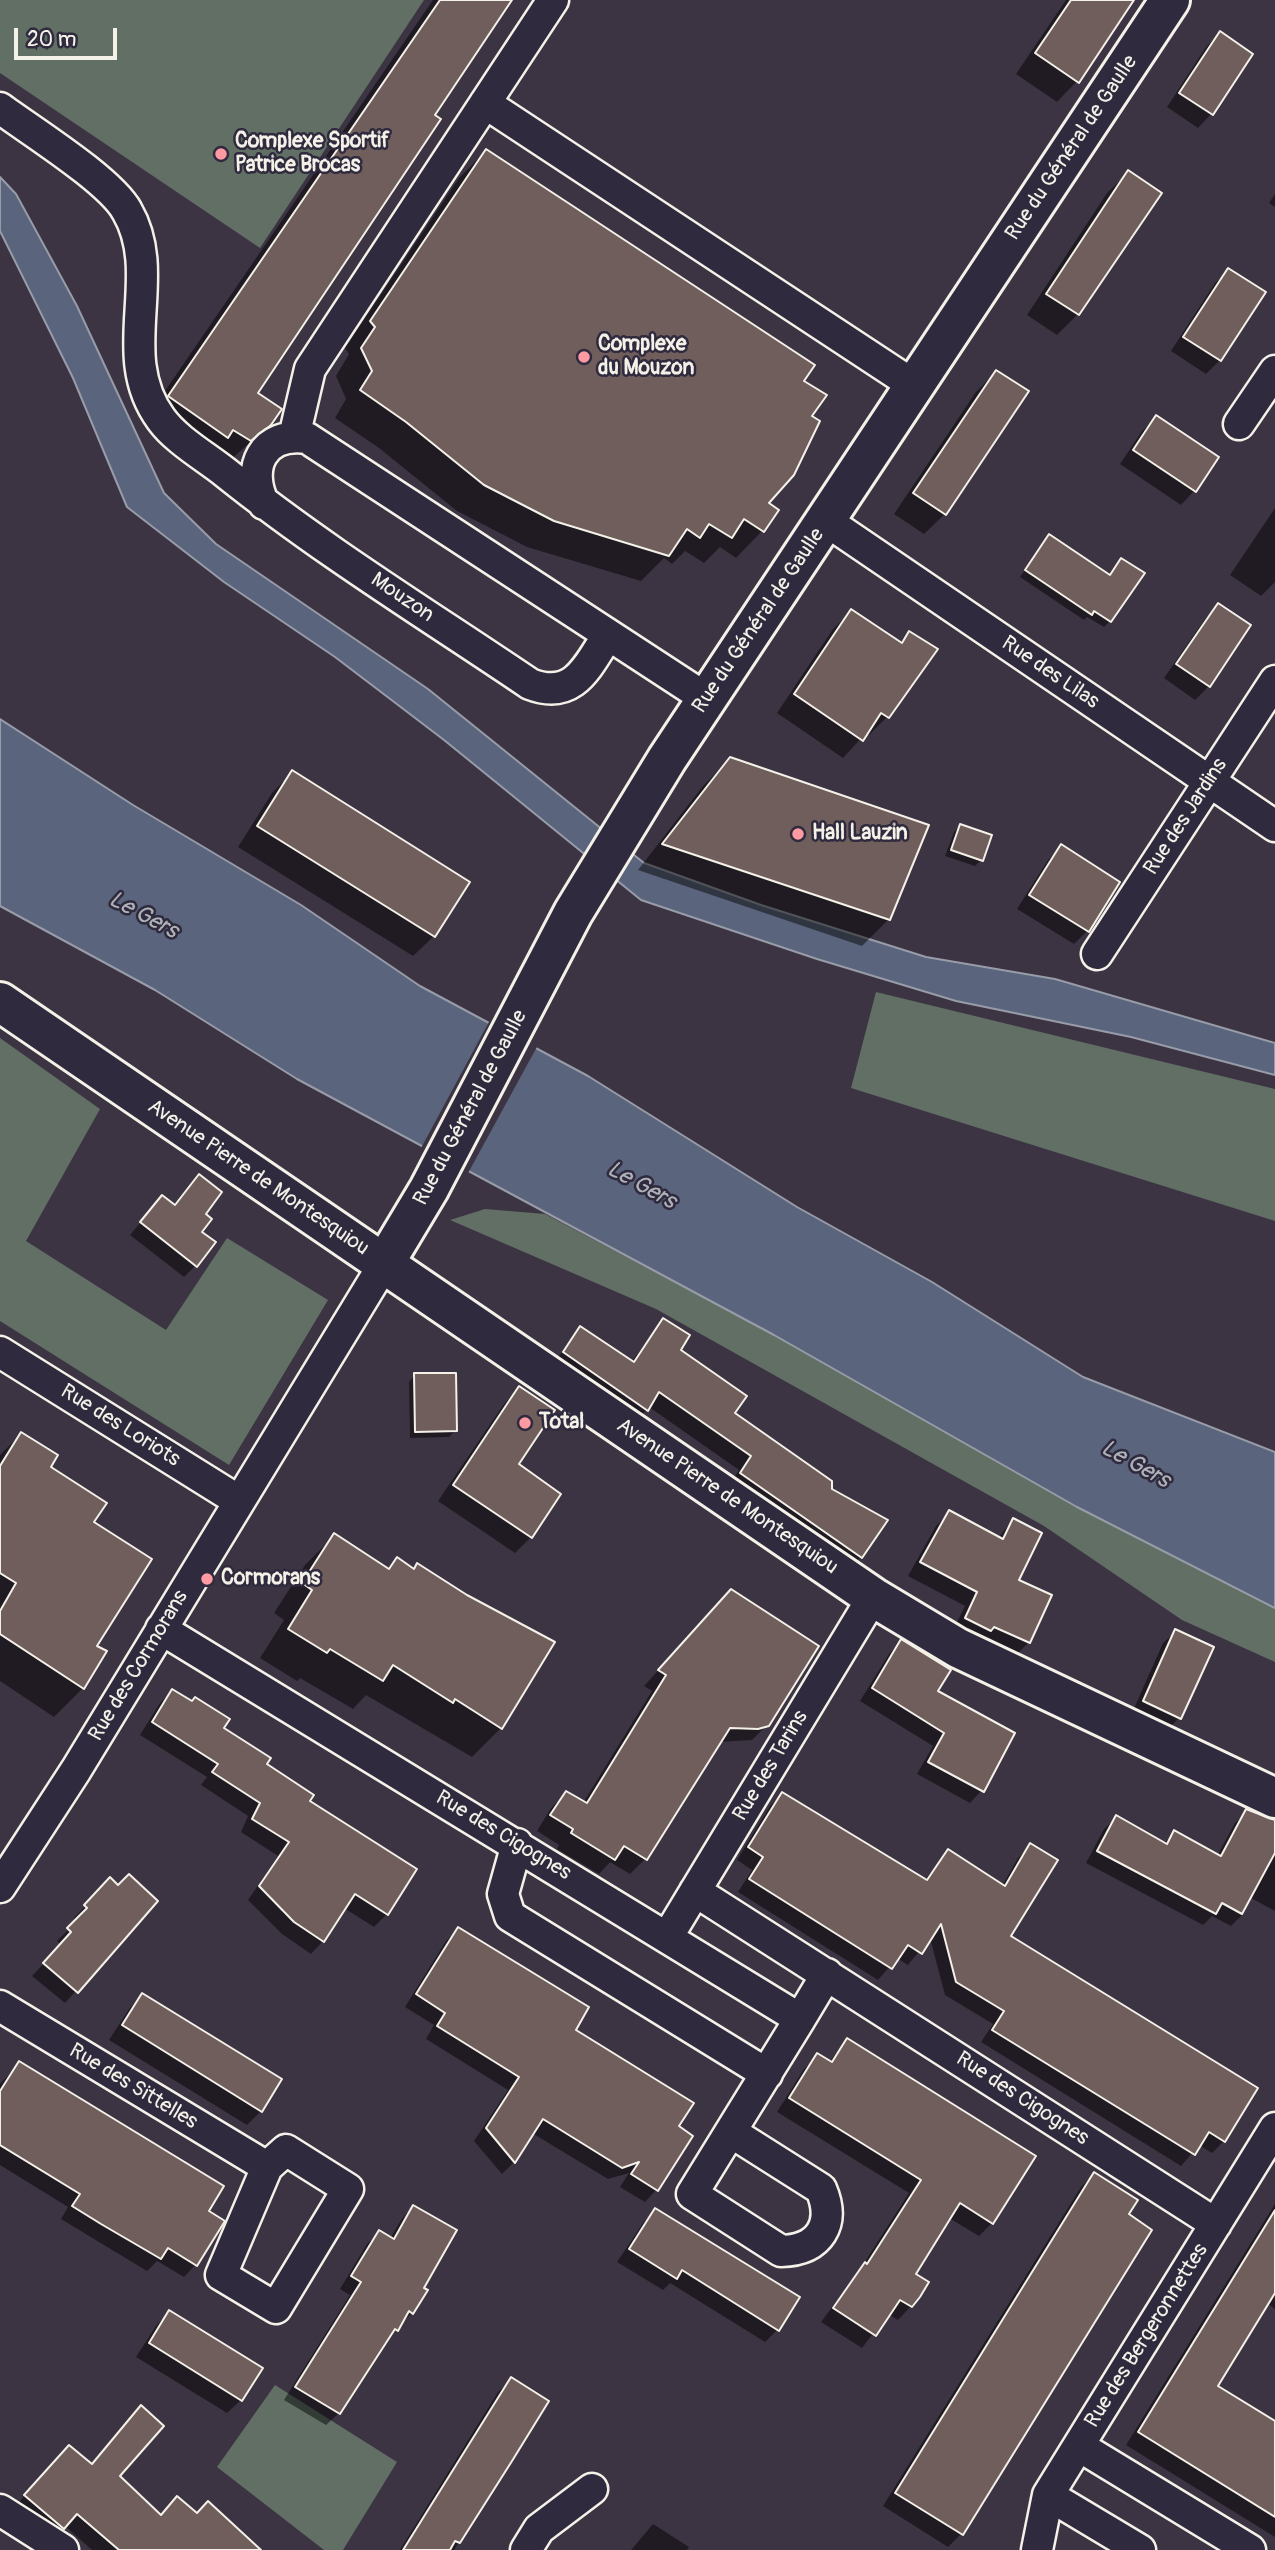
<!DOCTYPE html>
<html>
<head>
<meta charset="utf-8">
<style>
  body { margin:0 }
  #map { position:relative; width:1275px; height:2550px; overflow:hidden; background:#3c3443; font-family:Pangolin,sans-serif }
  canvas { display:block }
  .scale { position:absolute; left:14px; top:28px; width:103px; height:32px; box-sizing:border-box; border:4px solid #f4f1e8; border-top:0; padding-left:9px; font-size:21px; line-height:24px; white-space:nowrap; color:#f4f1e8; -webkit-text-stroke:5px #2f2a3d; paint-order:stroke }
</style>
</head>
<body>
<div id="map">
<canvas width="1275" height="2550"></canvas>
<div class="scale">20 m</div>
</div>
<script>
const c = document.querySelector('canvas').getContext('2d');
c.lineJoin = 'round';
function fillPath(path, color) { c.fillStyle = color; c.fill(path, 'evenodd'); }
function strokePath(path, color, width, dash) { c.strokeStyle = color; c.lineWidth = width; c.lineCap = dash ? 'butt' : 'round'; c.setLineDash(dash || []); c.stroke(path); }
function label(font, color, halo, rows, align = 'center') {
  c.font = font + ' Pangolin,sans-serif'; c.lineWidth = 5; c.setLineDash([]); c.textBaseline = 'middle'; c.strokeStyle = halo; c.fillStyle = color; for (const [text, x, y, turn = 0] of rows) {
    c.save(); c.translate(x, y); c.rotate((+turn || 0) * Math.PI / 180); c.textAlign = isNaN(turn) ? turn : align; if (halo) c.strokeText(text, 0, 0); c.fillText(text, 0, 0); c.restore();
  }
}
const green = new Path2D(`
  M0 0H424L260 248 0 73Z
  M876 992 1275 1089V1221L851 1088Z
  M0 1038 100 1109 26 1241 166 1330 227 1238 328 1300 229 1465 0 1321Z
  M485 1209 545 1214 774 1335 1077 1507 1275 1608V1662L1182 1620 1044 1526 656 1309 450 1220Z
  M275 2385 397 2462 343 2550H324L217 2467Z`);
const water = new Path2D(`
  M0 177 16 194 77 306 164 493 216 544 428 689 644 863 761 905 926 957 1055 979 1275 1043V1075L1131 1037 956 1001 817 959 641 900 444 740 335 657 224 582 127 507 73 378 0 231Z
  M0 719 133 805 301 905 420 986 588 1076 797 1207 932 1282 1083 1377 1275 1452V1608L1077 1507 774 1335 297 1079 155 990 0 906Z`);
const pier = new Path2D(`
  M490 1020 538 1045 467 1175 420 1150Z`);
const shadow = new Path2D(`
  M433 0H510L256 393 270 424 224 466 201 464 143 423Z
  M1066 0H1132L1077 81 1057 102 1016 74Z
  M1220 33 1251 55 1211 114 1198 128 1167 107 1206 47Z
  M486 151 802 382 810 416 766 504 776 510 762 531 736 558 720 547 704 563 685 551 672 564 664 558 641 581 527 547 457 511 379 448 335 418 346 399 336 376 349 354 345 348 459 178Z
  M1128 173 1078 314 1057 335 1027 315 1107 193Z
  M1275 194V207L1269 203Z
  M1229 270 1220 360 1206 374 1171 351 1215 283Z
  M996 372 945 514 924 534 894 514 976 392Z
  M1156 417 1216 457 1194 491 1181 505 1120 464 1142 431Z
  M1275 508V582L1261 596 1230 575Z
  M1049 536 1108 576 1121 560 1110 621 1104 627 1087 617 1084 620 1020 577Z
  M1218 605 1249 625 1209 686 1195 700 1164 678 1205 619Z
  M852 611 900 643 909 633 935 650 887 717 869 735 866 733 843 758 777 713 833 629Z
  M730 759 889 919 862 946 638 870 703 786Z
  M292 773 434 936 413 956 238 847 272 793Z
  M960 826 981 860 975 866 945 856 954 832Z
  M1062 846 1087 931 1074 944 1017 909 1048 860Z
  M199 1176 204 1214 196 1265 184 1277 130 1235 162 1197 173 1206Z
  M664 1320 679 1351 733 1413 830 1490 861 1557 848 1570 728 1487 739 1470 649 1407 634 1423 551 1366 581 1328 631 1362Z
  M415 1375 455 1431 449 1437 410 1438 409 1382Z
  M519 1388 516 1464 531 1537 515 1553 438 1501 504 1404Z
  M21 1434 92 1523 95 1646 83 1688 54 1717 0 1681V1455Z
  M950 1512 998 1538 1013 1520 1017 1581 1029 1642 1015 1656 952 1632 965 1606 908 1576 936 1526Z
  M334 1536 386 1570 397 1560 413 1570 417 1565 501 1728 472 1757 366 1695 353 1709 300 1678 297 1681 260 1658 284 1620 274 1613 305 1565Z
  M731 1591 767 1725 752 1740 719 1742 645 1859 630 1874 610 1862 599 1874 557 1849 559 1845 537 1831 551 1808 566 1793 583 1803 652 1691 644 1686Z
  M1176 1631 1179 1718 1167 1730 1132 1713 1163 1643Z
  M901 1641 982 1790 970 1803 917 1774 933 1746 860 1701 889 1654Z
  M172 1691 308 1802 415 1869 387 1914 374 1927 344 1908 323 1941 311 1954 282 1934 248 1900 278 1856 241 1832 248 1816 201 1785 207 1777 140 1735 160 1703Z
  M782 1794 924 1881 948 1851 1002 1886 1018 1858 1031 1845 1008 1936 1224 2141 1212 2153 1199 2145 1181 2166 981 2042 993 2024 945 1995 930 1938 908 1965 897 1958 878 1980 738 1892 752 1870 737 1860 770 1806Z
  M1247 1811 1275 1821V1911L1251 1898 1243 1914 1231 1926 1212 1916 1203 1925 1086 1863 1104 1829 1116 1818 1163 1844 1175 1833 1217 1856 1235 1823Z
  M118 1887 156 1902 65 2003 32 1976 61 1945 57 1941 77 1921 74 1918 98 1892Z
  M458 1929 676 2127 657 2189 645 2202 620 2187 629 2173 608 2179 532 2133 514 2162 502 2174 474 2141 508 2090 426 2039 434 2025 405 2007 446 1941Z
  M142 1995 261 2111 247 2125 109 2040 129 2009Z
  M848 2040 992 2223 979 2236 949 2218 914 2274 911 2306 898 2320 888 2314 862 2348 821 2322 861 2268 909 2193 777 2112 804 2069 818 2055 829 2062Z
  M20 2063 207 2211 196 2264 184 2277 157 2261 147 2271 61 2219 68 2207 0 2165V2084Z
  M1094 2174 1126 2215 1149 2230 961 2534 948 2547 883 2506 1081 2187Z
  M1275 2204V2309L1268 2304 1215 2387 1275 2423V2537L1126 2445Z
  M413 2207 422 2289 412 2313 385 2341 339 2413 326 2425 284 2400 350 2295 340 2289 367 2244 380 2232 390 2239 401 2220Z
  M655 2210 778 2329 765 2342 670 2283 663 2290 617 2262 643 2223Z
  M169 2312 241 2400 227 2413 136 2357 156 2326Z
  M511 2380 547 2402 454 2550H400L498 2392Z
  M141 2407 118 2476 160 2517 197 2515 258 2550H92L65 2526 50 2540 13 2509 56 2459 91 2465Z
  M653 2524 689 2547 687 2550H631Z`);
const building = new Path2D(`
  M440 0H512L435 115 441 119 258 393 282 409 271 425 251 441 233 430 228 438 168 396Z
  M1071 0H1134L1079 83 1035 53Z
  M1220 31 1253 54 1213 115 1179 93Z
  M486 149 815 365 804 381 827 395 812 416 820 421 794 475 769 503 779 510 764 532 744 519 732 538 709 524 700 538 687 529 669 556 554 521 484 485 406 422 360 390 372 371 361 348 375 327 370 321Z
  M1128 170 1162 193 1079 315 1046 294Z
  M1228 268 1266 292 1221 361 1183 337Z
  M996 370 1029 391 946 515 913 493Z
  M1156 415 1219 457 1196 492 1133 450Z
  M1049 534 1110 575 1121 558 1145 573 1111 622 1094 611 1092 615 1025 570Z
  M1218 603 1251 625 1210 687 1176 664Z
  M851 609 902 643 909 631 938 649 889 718 881 713 863 741 794 694Z
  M730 757 929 825 890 920 662 844Z
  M292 770 470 882 435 937 257 826Z
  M960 824 992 835 983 861 951 850Z
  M1061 844 1120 882 1089 932 1029 895Z
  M199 1174 222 1192 206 1214 212 1219 202 1232 216 1242 197 1267 140 1222 162 1195 175 1205Z
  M663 1318 690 1335 681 1350 747 1396 735 1413 832 1481V1489L888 1520 862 1558 740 1473 751 1456 659 1392 648 1411 563 1352 580 1326 634 1362Z
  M414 1373H456L457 1431 415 1432Z
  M519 1386 555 1410 519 1464 561 1494 532 1538 453 1485Z
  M21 1432 58 1455 51 1467 107 1503 94 1522 152 1559 97 1646 107 1651 84 1689 0 1634V1611L16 1583 0 1573V1466Z
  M949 1510 1003 1539 1013 1518 1042 1533 1019 1580 1052 1595 1030 1643 994 1627 991 1631 965 1618 977 1592 920 1562Z
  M334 1533 389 1569 397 1557 414 1569 417 1563 467 1595 555 1642 502 1729 455 1699 453 1703 393 1665 383 1681 330 1649 327 1653 288 1629 312 1590 302 1583Z
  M731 1589 819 1646 769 1726 758 1729 730 1728 647 1860 624 1846 615 1860 571 1833 573 1829 550 1815 566 1791 587 1803 666 1675 658 1670Z
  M1175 1629 1214 1647 1181 1719 1143 1701Z
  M901 1639 951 1670 938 1691 1015 1733 984 1792 928 1762 944 1733 872 1688Z
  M172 1689 192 1701 195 1697 230 1719 224 1728 271 1758 267 1764 314 1795 310 1801 417 1869 388 1915 355 1894 324 1942 294 1922 259 1886 289 1842 252 1819 260 1803 212 1772 218 1764 152 1722Z
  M782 1792 927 1880 948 1849 1005 1886 1030 1843 1058 1860 1011 1936 1258 2088 1225 2142 1209 2132 1195 2155 992 2030 1004 2011 956 1982 941 1924 922 1954 908 1945 892 1969 749 1879 763 1857 748 1847Z
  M1246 1809 1275 1820V1853L1242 1914 1222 1903 1216 1914 1097 1851 1116 1815 1167 1844 1174 1830 1221 1856Z
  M129 1874 158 1901 78 1993 43 1963 71 1932 67 1928 87 1908 84 1905 110 1877 118 1885Z
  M458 1927 589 2007 576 2030 694 2103 679 2126 693 2136 658 2191 631 2174 639 2162 622 2168 543 2119 515 2163 486 2128 519 2077 437 2026 445 2013 416 1994Z
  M142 1993 282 2079 262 2112 122 2025Z
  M847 2038 1036 2156 993 2224 960 2203 916 2274 929 2282 920 2297 912 2307 900 2300 876 2336 833 2308 865 2262 867 2264 921 2180 789 2098 817 2053 832 2062Z
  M19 2061 224 2186 209 2211 225 2221 197 2266 168 2248 161 2259 101 2224 72 2206 80 2194 0 2145V2091Z
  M1094 2172 1138 2200 1129 2214 1152 2230 963 2535 895 2493Z
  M413 2205 457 2230 424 2288 428 2290 413 2314 409 2311 398 2331 395 2329 340 2414 295 2387 361 2282 351 2276 379 2230 394 2239Z
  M655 2208 800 2297 779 2331 682 2270 677 2279 629 2249Z
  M1275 2210V2293L1218 2386 1275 2421V2517L1138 2432Z
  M169 2310 263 2368 242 2401 149 2343Z
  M511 2377 549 2401 512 2461 460 2543 455 2541 450 2550H403Z
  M141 2405 164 2426 120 2476 161 2515 177 2496 197 2513 208 2501 261 2550H119L77 2514 64 2529 24 2495 69 2445 92 2464Z`);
const street = new Path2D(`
  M485 103 915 386
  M0 108C31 131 110 180 127 211 165 276 113 354 161 419 176 440 206 457 226 473 322 550 428 615 530 684 574 701 587 667 608 635
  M1239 424 1275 371
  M294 437 310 369 553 0
  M264 504C246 468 262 432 307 438L707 699
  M825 520 1275 826
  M1097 954 1275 681
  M0 1352 239 1501
  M161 1629 800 2019 827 1974
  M517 1844 503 1894 510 1916 767 2074
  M0 1887 76 1770 384 1264
  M695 1891 1216 2224
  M668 1936 873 1597
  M0 2006 267 2167
  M731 2132 821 2189C836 2224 820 2250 781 2251L692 2194 800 2019
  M286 2150 348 2189 276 2308 221 2275 267 2167Z
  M1079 2446 1250 2550
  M1048 2495 1140 2550
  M0 2510 63 2550
  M526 2550 539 2529 592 2489
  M1037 2550 1048 2495 1275 2128`);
const secondary = new Path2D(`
  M0 1002 873 1597 958 1648 1275 1798
  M384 1264 429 1189 573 913 667 759 1170 0`);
const markers = [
  [221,154,7,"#ff9aa2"],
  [584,357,7,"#ff9aa2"],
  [798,834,7,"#ff9aa2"],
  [525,1423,7,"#ff9aa2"],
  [207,1579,7,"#ff9aa2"]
];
const poiNames = [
  ["Complexe Sportif",235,142],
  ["Patrice Brocas",235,166],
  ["Complexe",598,345],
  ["du Mouzon",598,369],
  ["Hall Lauzin",812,834],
  ["Total",539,1423],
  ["Cormorans",221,1579]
];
const streetNames = [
  ["Rue du Général de Gaulle",1072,148,-56],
  ["Mouzon",402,598,34],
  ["Rue du Général de Gaulle",759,621,-56],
  ["Rue des Lilas",1050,673,34],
  ["Rue des Jardins",1186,817,-57],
  ["Rue du Général de Gaulle",471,1108,-62],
  ["Avenue Pierre de Montesquiou",258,1178,34],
  ["Rue des Loriots",120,1426,32],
  ["Avenue Pierre de Montesquiou",727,1497,34],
  ["Rue des Cormorans",139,1666,-59],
  ["Rue des Tarins",771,1766,-59],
  ["Rue des Cigognes",503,1836,31],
  ["Rue des Sittelles",133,2087,31],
  ["Rue des Cigognes",1022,2099,33],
  ["Rue des Bergeronnettes",1147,2336,-58]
];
const waterNames = [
  ["Le Gers",143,916,28],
  ["Le Gers",641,1186,29],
  ["Le Gers",1135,1465,29]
];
fillPath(green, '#616f65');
fillPath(water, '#5b647d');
strokePath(water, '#989ca8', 2);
fillPath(pier, '#3c3443');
fillPath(shadow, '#0007');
fillPath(building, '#6f5e5c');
strokePath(building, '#f4f1e8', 2);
strokePath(street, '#f4f1e8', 35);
strokePath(secondary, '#f4f1e8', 44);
strokePath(street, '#2f2a3d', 30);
strokePath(secondary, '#2f2a3d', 38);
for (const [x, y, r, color] of markers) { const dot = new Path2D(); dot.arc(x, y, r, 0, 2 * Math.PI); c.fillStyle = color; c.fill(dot); strokePath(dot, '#2f2a3d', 2.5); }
label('bold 21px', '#f4f1e8', '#2f2a3d', poiNames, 'left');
label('21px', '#f4f1e8', '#2f2a3d', streetNames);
label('italic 23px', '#afb2b8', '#2f2a3d', waterNames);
</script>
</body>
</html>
